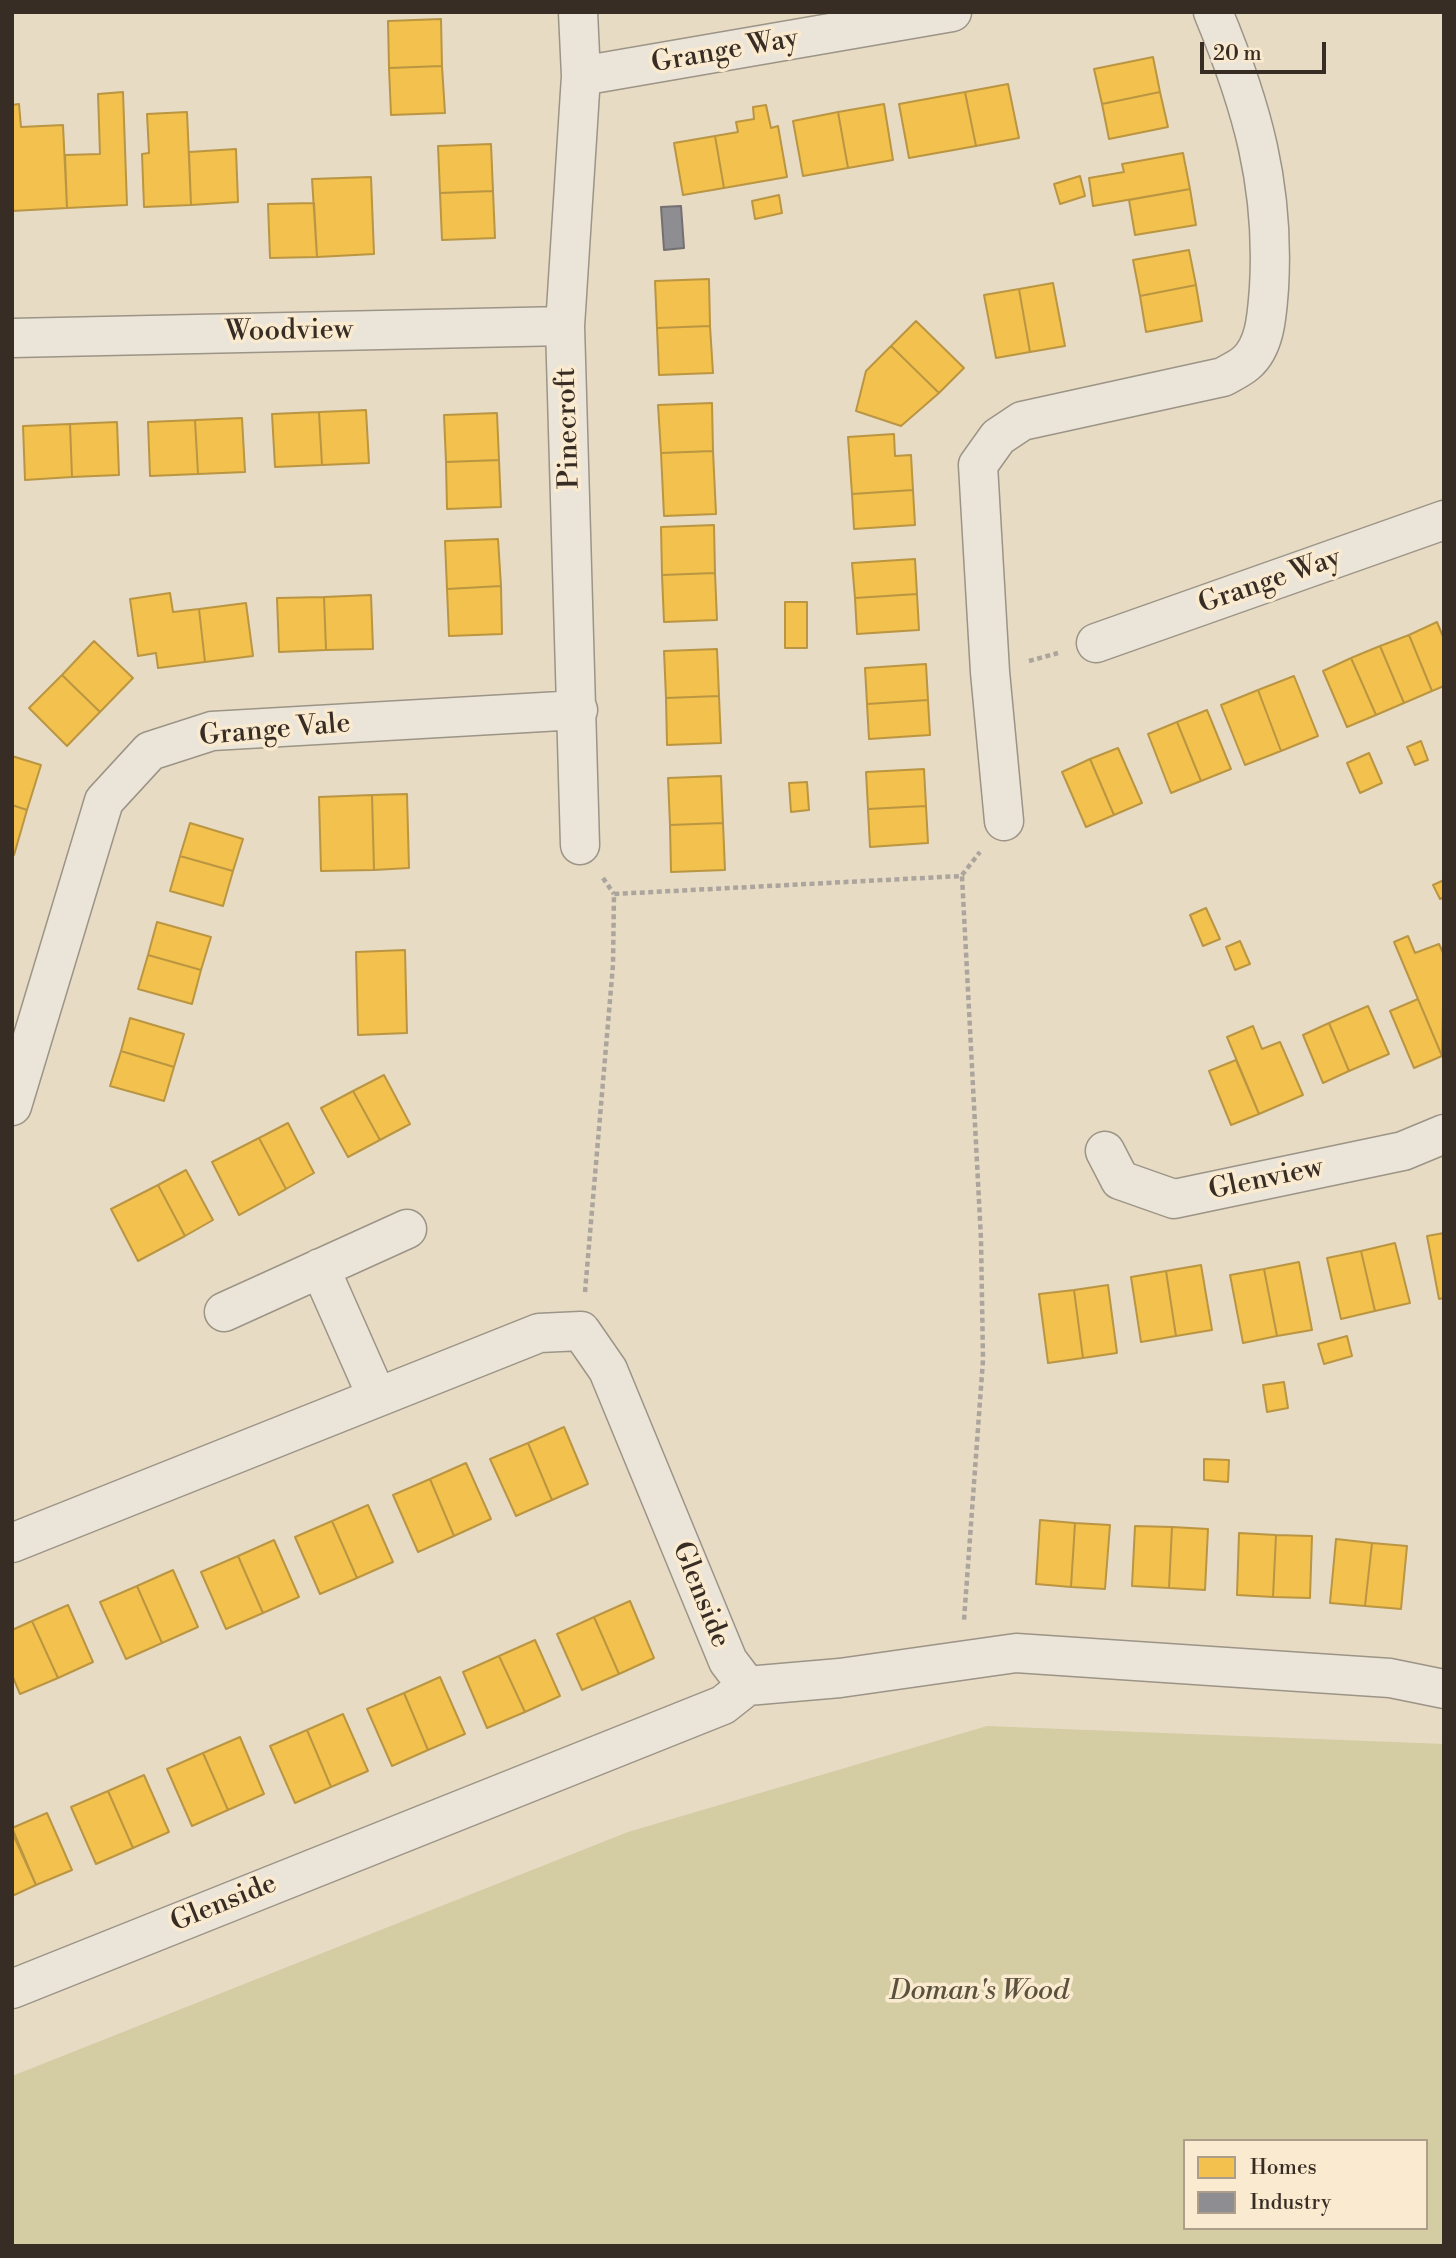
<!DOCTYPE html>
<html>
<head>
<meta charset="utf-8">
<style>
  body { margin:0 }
  #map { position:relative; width:1456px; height:2258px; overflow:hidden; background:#e8dbc4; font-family:"Libre Bodoni",serif }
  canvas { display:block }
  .frame { position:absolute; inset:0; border:14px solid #372d25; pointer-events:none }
  .legend { position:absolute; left:1183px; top:2139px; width:245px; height:91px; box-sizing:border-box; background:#faeacf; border:2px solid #ac9e8b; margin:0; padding:9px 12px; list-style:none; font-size:21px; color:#372d25 }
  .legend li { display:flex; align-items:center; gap:14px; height:35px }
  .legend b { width:35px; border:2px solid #ac9e8b }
  .scale { position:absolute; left:1200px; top:42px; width:126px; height:32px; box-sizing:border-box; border:4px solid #372d25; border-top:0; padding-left:9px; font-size:21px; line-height:24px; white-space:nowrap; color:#372d25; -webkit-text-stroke:5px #faeacf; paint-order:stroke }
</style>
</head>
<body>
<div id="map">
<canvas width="1456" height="2258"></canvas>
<div class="frame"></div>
<ul class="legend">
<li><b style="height:19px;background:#f2c14e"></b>Homes</li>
<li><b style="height:19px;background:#8d8d92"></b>Industry</li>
</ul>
<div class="scale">20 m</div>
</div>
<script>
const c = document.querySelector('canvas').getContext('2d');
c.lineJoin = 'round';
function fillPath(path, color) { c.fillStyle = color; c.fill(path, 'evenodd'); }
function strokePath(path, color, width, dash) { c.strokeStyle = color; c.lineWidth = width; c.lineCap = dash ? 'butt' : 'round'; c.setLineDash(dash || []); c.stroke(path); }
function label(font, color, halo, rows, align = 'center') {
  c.font = font + ' "Libre Bodoni",serif'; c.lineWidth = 7; c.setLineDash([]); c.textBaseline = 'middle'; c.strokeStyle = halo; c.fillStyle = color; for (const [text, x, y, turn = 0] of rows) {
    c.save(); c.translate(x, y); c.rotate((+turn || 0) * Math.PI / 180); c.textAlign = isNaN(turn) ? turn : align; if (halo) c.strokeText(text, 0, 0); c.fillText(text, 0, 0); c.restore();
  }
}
const green = new Path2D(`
  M987 1726 1444 1744V2246H12V2076L628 1832ZM1185 2141H1426V2228H1185Z`);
const homes = new Path2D(`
  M441 19 442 66 389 68 388 21Z
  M1153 57 1160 92 1102 104 1094 69Z
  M442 66 445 113 391 115 389 68Z
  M1008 84 1019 138 976 146 965 92Z
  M123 92 127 205 67 208 65 155 100 154 98 94Z
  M965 92 976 146 909 158 899 104Z
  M1160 92 1168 127 1109 139 1102 104Z
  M19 104 21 127 63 125 67 208 12 211V105Z
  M884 104 893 160 848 168 838 112Z
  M766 105 771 128 778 126 787 177 724 188 715 136 738 132 736 122 754 119 753 107Z
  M187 112 191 205 144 207 142 154 149 153 147 114Z
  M838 112 848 168 803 176 793 121Z
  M715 136 724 188 683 195 674 143Z
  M491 144 493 191 440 193 438 146Z
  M236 149 238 202 191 205 189 152Z
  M1183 153 1190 189 1093 206 1089 178 1124 172 1122 164Z
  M1080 176 1085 196 1060 204 1054 184Z
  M371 177 374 254 317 257 312 179Z
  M1190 189 1196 225 1135 235 1129 200Z
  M493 191 495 238 442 240 440 193Z
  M779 195 782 213 755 219 752 201Z
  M314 203 317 257 270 258 268 204Z
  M1189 250 1196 285 1140 296 1133 260Z
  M709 279 710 326 657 328 655 281Z
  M1053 283 1065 346 1030 352 1019 289Z
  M1196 285 1202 321 1146 332 1140 296Z
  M1019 289 1030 352 996 358 984 295Z
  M916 321 964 368 939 393 891 346Z
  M710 326 713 373 659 375 657 328Z
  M891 346 939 393 901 426 856 411 866 371Z
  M712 403 713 451 661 453 658 405Z
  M366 410 369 463 322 465 319 412Z
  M319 412 322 465 275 467 272 414Z
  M497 413 499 460 446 462 444 415Z
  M242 418 245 472 198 474 195 420Z
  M195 420 198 474 150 476 148 422Z
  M117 422 119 475 72 477 70 424Z
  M70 424 72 477 25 480 23 426Z
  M894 434 895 456 911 455 913 490 852 494 848 437Z
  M713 451 716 514 664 516 661 453Z
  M499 460 501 507 447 509 446 462Z
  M913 490 915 525 854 529 852 494Z
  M714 525 715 573 662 575 661 527Z
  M498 539 501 586 447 589 445 541Z
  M915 559 917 594 855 598 852 563Z
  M715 573 717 620 664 622 662 575Z
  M501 586 502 634 449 636 447 589Z
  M170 593 173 612 199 609 205 662 158 668 156 653 138 656 130 599Z
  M917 594 919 630 857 634 855 598Z
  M371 595 373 649 326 650 324 597Z
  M324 597 326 650 279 652 277 598Z
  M785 602H807V648H785Z
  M246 603 253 656 205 662 199 609Z
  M1437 622 1444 639V686L1432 691 1409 635Z
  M1409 635 1432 691 1404 703 1380 646Z
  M94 641 133 678 100 712 62 675Z
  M1380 646 1404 703 1376 715 1351 658Z
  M717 649 719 696 666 698 664 651Z
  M1351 658 1376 715 1347 727 1323 671Z
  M926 664 928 700 867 704 865 668Z
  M62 675 100 712 67 746 29 708Z
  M1294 676 1318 736 1281 751 1258 690Z
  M1258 690 1281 751 1245 765 1221 705Z
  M719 696 721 743 667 745 666 698Z
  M928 700 930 735 869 739 867 704Z
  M1207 710 1231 769 1201 781 1177 722Z
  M1177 722 1201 781 1171 793 1148 734Z
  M1421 741 1428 760 1415 765 1407 747Z
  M1118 748 1142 803 1114 815 1090 759Z
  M1369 753 1382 783 1360 793 1347 763Z
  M12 756 41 765 27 810 12 805Z
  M1090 759 1114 815 1086 827 1062 772Z
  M924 769 926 806 868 809 866 772Z
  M721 776 723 823 670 825 668 778Z
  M807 782 809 810 791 812 789 783Z
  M407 794 409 868 374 870 372 795Z
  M372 795 374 870 321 871 319 797Z
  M12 805 27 810 14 855H12Z
  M926 806 928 843 870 847 868 809Z
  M190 823 243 839 233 871 180 856Z
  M723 823 725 870 671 872 670 825Z
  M180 856 233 871 223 906 170 891Z
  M1444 880V897L1440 899 1433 885Z
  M1206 908 1220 939 1203 946 1190 915Z
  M157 922 211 937 201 970 148 955Z
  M1408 936 1415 953 1439 944 1444 955 1442 1056 1394 942Z
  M1240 941 1250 964 1235 970 1226 947Z
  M405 950 407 1033 358 1035 356 952Z
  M148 955 201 970 192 1004 138 989Z
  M1418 999 1442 1056 1414 1068 1390 1011Z
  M1368 1006 1389 1054 1349 1071 1329 1023Z
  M130 1018 184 1034 174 1067 121 1051Z
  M1329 1023 1349 1071 1323 1083 1303 1035Z
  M1253 1026 1262 1049 1280 1042 1303 1095 1259 1114 1227 1037Z
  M121 1051 174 1067 164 1101 110 1086Z
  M1236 1060 1259 1114 1231 1125 1209 1071Z
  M384 1075 410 1124 380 1140 353 1091Z
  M353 1091 380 1140 348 1157 321 1108Z
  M288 1123 314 1173 286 1189 259 1138Z
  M259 1138 286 1189 239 1215 212 1162Z
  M186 1170 213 1220 185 1236 158 1185Z
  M158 1185 185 1236 138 1261 111 1209Z
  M1444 1233V1298L1439 1299 1427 1236Z
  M1395 1243 1410 1303 1375 1311 1361 1251Z
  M1361 1251 1375 1311 1341 1319 1327 1258Z
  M1299 1262 1312 1330 1277 1336 1264 1269Z
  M1201 1265 1212 1330 1176 1336 1166 1271Z
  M1264 1269 1277 1336 1243 1343 1230 1275Z
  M1166 1271 1176 1336 1141 1342 1131 1277Z
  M1108 1285 1117 1353 1083 1358 1074 1290Z
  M1074 1290 1083 1358 1048 1363 1039 1294Z
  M1347 1336 1352 1356 1324 1364 1318 1344Z
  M1284 1382 1288 1408 1267 1412 1263 1385Z
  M564 1427 588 1484 552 1500 528 1443Z
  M528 1443 552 1500 516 1516 490 1459Z
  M1204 1459 1229 1460 1228 1482 1204 1480Z
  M466 1463 491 1519 454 1536 430 1479Z
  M430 1479 454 1536 418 1552 393 1495Z
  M368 1505 393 1562 357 1578 332 1521Z
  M1040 1520 1075 1523 1071 1587 1036 1584Z
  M332 1521 357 1578 320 1594 295 1537Z
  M1075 1523 1110 1525 1105 1589 1071 1587Z
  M1135 1526 1172 1527 1169 1588 1132 1586Z
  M1172 1527 1208 1529 1205 1590 1169 1588Z
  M1239 1533 1276 1535 1273 1597 1237 1595Z
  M1276 1535 1312 1536 1310 1598 1273 1597Z
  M1336 1539 1372 1543 1365 1606 1330 1603Z
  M274 1540 299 1597 263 1613 238 1556Z
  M1372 1543 1407 1546 1401 1609 1365 1606Z
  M238 1556 263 1613 226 1629 201 1572Z
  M173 1570 198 1627 162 1643 137 1586Z
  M137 1586 162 1643 126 1659 100 1602Z
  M630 1601 654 1658 619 1674 594 1617Z
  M68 1605 93 1662 58 1678 32 1621Z
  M594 1617 619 1674 582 1690 557 1634Z
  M32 1621 58 1678 20 1694 12 1675V1630Z
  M535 1640 560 1696 525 1712 499 1656Z
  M499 1656 525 1712 487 1728 463 1672Z
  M440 1677 465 1734 428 1750 404 1693Z
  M404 1693 428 1750 392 1766 367 1709Z
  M343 1714 368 1771 331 1787 307 1730Z
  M307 1730 331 1787 295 1803 270 1746Z
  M240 1737 264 1794 228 1810 203 1753Z
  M203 1753 228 1810 192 1826 167 1769Z
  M144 1775 169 1832 133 1848 108 1791Z
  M108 1791 133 1848 96 1864 71 1807Z
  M47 1813 72 1870 36 1885 12 1828Z
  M12 1832 36 1885 12 1896Z`);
const industry = new Path2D(`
  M681 206 684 248 664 250 661 207Z`);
const path = new Path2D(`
  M1029 661 1058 653
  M962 875 980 852
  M603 878 614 894
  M585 1292 613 965 614 894 962 876 981 1239 983 1360 964 1620`);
const street = new Path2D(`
  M578 12 581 76 565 326 580 845
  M581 76 952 12
  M12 338 565 326
  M1096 643 1444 520
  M1004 821 990 672 978 465 998 437 1022 421 1223 377C1230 373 1239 369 1246 363 1266 346 1267 313 1269 288 1275 186 1252 106 1213 12
  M12 1106 104 801 150 751 212 731 578 710
  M1105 1151 1120 1180 1174 1199 1403 1151 1444 1134
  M320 1268 377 1397
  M224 1312 407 1229
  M12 1543 539 1333 581 1331 608 1370 728 1661 747 1686 723 1705 12 1989
  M747 1686 840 1678 1016 1653 1390 1678 1444 1689`);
const streetNames = [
  ["Grange Way",725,52,-10],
  ["Woodview",289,332,-1],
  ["Pinecroft",569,428,-92],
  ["Grange Way",1270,582,-19],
  ["Grange Vale",275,731,-5],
  ["Glenview",1266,1180,-12],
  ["Glenside",700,1595,68],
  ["Glenside",224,1904,-22]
];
const parkNames = [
  ["Doman's Wood",979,1992]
];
fillPath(green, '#d4cca3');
fillPath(homes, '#f2c14e');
strokePath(homes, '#ba9542', 2);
fillPath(industry, '#8d8d92');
strokePath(industry, '#737071', 2);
strokePath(street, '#9c9486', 41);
strokePath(path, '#aca59d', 4.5, [5, 3.5]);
strokePath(street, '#ebe4d9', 38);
label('28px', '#372d25', '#faeacf', streetNames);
label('italic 28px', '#5a523e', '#faeacf', parkNames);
</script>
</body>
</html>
